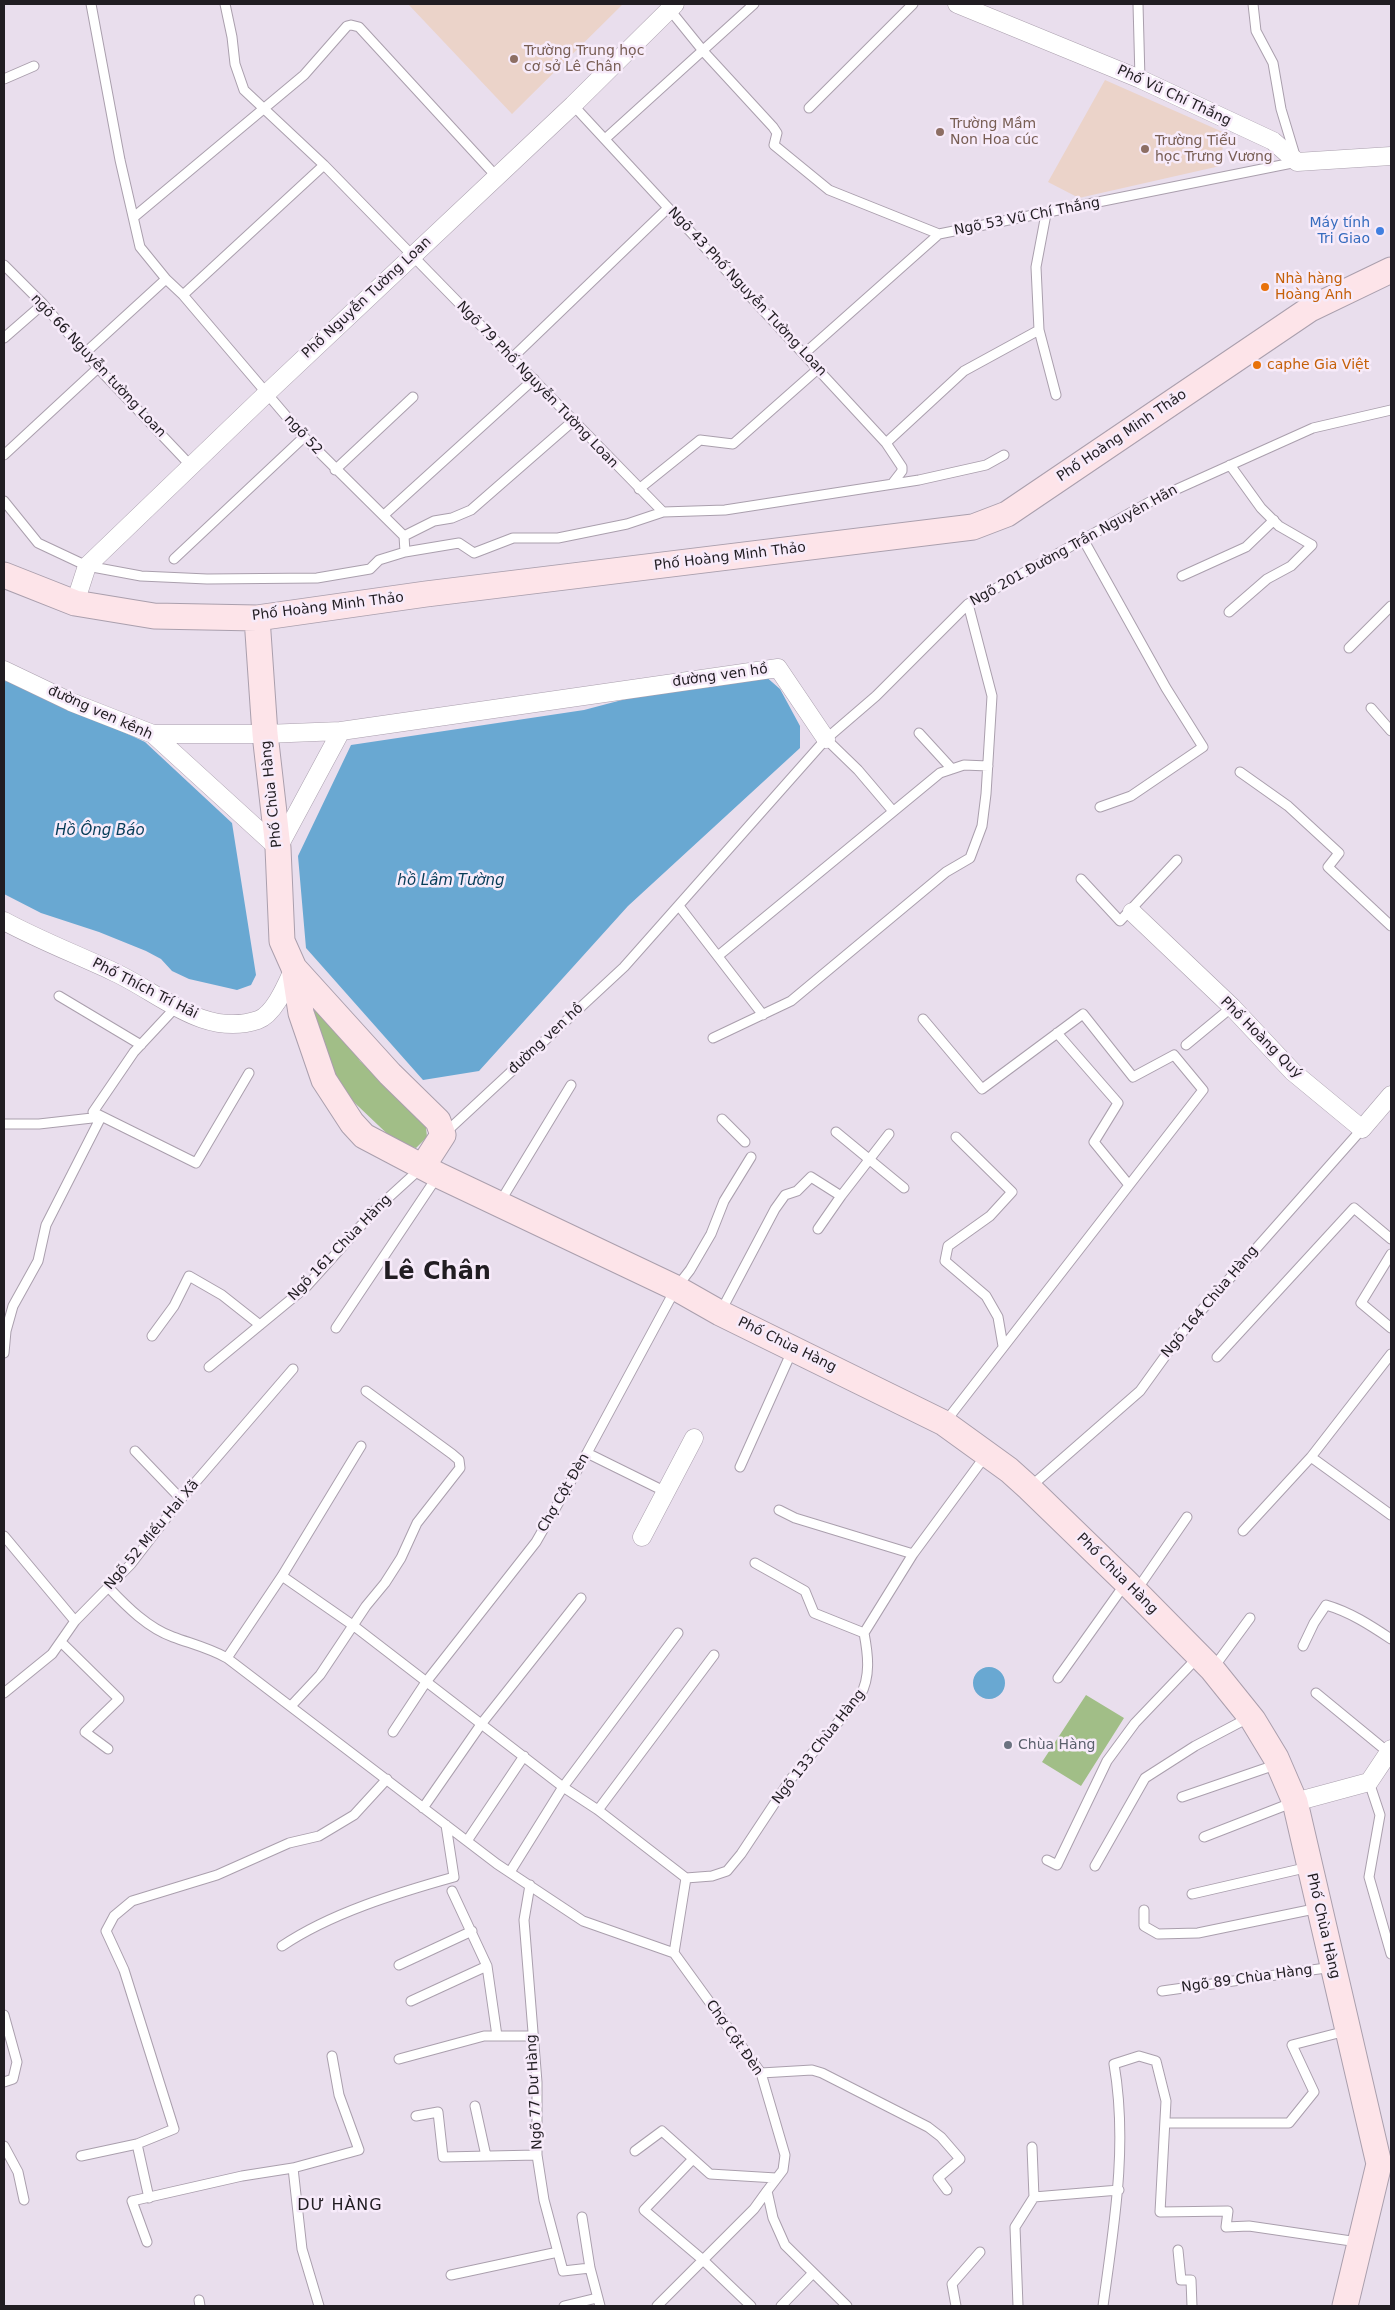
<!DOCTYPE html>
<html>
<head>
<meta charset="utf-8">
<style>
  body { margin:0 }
  #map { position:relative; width:1395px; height:2310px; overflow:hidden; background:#e9deed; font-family:"DejaVu Sans",sans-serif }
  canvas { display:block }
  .frame { position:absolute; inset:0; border:5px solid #211d22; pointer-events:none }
</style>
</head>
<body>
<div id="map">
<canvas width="1395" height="2310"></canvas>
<div class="frame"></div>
</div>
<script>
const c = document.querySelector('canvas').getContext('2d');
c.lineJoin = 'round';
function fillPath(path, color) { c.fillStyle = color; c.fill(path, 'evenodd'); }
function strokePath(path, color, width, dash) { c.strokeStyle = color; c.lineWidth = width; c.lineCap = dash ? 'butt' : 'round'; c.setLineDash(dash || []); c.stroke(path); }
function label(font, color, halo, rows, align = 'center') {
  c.font = font + ' "DejaVu Sans",sans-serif'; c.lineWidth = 5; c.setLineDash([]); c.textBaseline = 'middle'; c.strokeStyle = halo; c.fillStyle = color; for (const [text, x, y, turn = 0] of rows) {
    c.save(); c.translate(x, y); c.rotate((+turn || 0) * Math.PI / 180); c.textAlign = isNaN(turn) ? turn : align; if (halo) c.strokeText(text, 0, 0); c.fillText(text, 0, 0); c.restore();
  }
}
const education = new Path2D(`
  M408 4H623L512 114Z
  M1105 80 1225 133 1220 166 1079 198 1048 182Z`);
const green = new Path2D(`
  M324 1006 360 1061 425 1118 427 1137 416 1148 398 1144 339 1088 326 1057 313 1008Z
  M1086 1695 1124 1718 1081 1786 1042 1762Z`);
const water = new Path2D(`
  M764 675 780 689 800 726V748L628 906 479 1071 423 1080 306 948 298 856 351 745 584 710 675 686Z
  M4 681 16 682 145 742 232 823 256 975 251 985 237 990 189 979 172 971 161 959 146 951 99 932 41 913 4 894Z
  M973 1683a16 16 0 1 1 32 0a16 16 0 1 1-32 0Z`);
const lane = new Path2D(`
  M91 4 120 160 140 247 166 279
  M225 4 232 37 235 64 244 90 324 165 663 512
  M1138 4 1140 79
  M670 10 704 52 773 127 777 133 774 145 829 190 939 234 1297 162 1281 109 1273 63 1256 31 1253 4
  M4 79 34 66
  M573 105 886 443 902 467V471L892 484
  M809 108 913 4
  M605 139 754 4
  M1046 214 1036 267 1039 330 1056 395
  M134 217 304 75 347 26 351 25 359 27 496 176
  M4 265 43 304 98 368 192 467
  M183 295 324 165
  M4 338 43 304
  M85 353 166 279 183 295 304 437 404 536 405 552
  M805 353 939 234
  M511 359 668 208
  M886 443 964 371 1039 330
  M4 455 98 368
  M335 470 413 397
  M639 489 700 440 733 444 819 368
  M4 501 38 543 87 566 141 576 207 579 317 578 370 569 379 560 405 552 459 543 474 553 513 538H558L627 524 663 512 725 510 919 480 986 465 1004 455
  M384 515 534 379
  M404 536 434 521 452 518 471 510 573 421
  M1083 539 1166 688 1203 747 1131 796 1100 807
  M174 559 304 437
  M1182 576 1246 547 1274 520
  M1229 612 1267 579 1291 566 1312 545 1279 526 1261 508 1230 465
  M1349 648 1391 606
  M1371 708 1391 731
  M919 733 952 769
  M826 739 858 770 892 810
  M1240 772 1288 806 1339 853 1328 867 1391 926
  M1081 879 1120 921 1177 860
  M679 906 763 1015
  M718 956 940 773 964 765 988 766
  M59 996 141 1045
  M175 1008 134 1052 93 1112 196 1163 249 1073
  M923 1019 982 1089 1083 1014 1133 1077 1174 1055 1203 1090 946 1421
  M1057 1033 1118 1103 1094 1142 1129 1185
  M713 1038 791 1001 946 872 970 858 982 826 986 794 992 696 968 604
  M1186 1045 1232 1007
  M722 1119 745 1142
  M4 1124H39L101 1117
  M836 1132 904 1188
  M445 1133 624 967 826 739 876 696 968 604 1155 499 1313 428 1391 410
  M956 1137 1012 1192 990 1216 948 1246 945 1261 986 1296 998 1317 1003 1346
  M500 1202 571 1085
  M818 1229 841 1196
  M1391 1254 1361 1303 1391 1328
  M721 1311 775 1209 785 1195 797 1191 811 1177 841 1196 889 1134
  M336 1328 437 1177
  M152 1336 174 1306 189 1276 222 1295 260 1325
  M4 1353 6 1331 13 1306 38 1261 46 1225 101 1117
  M1391 1354 1311 1457 1391 1515
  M1217 1357 1354 1208 1391 1239
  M209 1367 306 1287 376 1209 421 1168
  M361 1446 282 1576 227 1658 497 1864 583 1921 674 1953 761 2073 785 2155 783 2170 767 2191 773 2218 785 2245 847 2306
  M135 1451 181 1499
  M587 1453 666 1492
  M740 1467 792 1351
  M1029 1488 1140 1391 1184 1330 1362 1129
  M779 1510 795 1518 913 1554
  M1243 1531 1311 1457
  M4 1536 75 1621
  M755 1563 805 1591 814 1613 864 1633
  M282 1576 354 1626 563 1787 598 1810 686 1878 674 1953
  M109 1588C127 1607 148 1628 173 1637 192 1644 209 1648 227 1658
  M1136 1591 1187 1517
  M61 1642 119 1699 85 1732 108 1749
  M1303 1646 1314 1623 1326 1605C1350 1612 1370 1625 1391 1639
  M1214 1667 1250 1618
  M1058 1678 1125 1584
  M4 1693 52 1654 75 1621 131 1564 181 1499 293 1369
  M1316 1693 1389 1753
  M291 1706 320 1675 366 1606 385 1583 401 1558 417 1523 460 1468 459 1460 452 1454 366 1391
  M393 1732 426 1682 536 1542 587 1453 676 1288 690 1270 711 1234 724 1201 751 1157
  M1369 1782 1380 1815 1369 1877 1391 1954
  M1182 1797 1278 1764
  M423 1808 482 1723 581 1598
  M598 1810 714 1655
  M1204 1837 1294 1802
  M467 1841 524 1756
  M1047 1860 1057 1865 1107 1761 1135 1723 1199 1656
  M1095 1866 1145 1778 1195 1746 1250 1717
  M510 1872 563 1787 678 1633
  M686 1878 712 1876 727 1871 741 1854 790 1780 860 1696C871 1677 868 1654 864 1633L913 1554 986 1455
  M530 1885 524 1920 537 2082V2155L544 2200 563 2271 590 2268
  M452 1891 487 1966 497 2036
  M1192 1894 1309 1867
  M1144 1910V1926L1158 1934 1198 1933 1319 1908
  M282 1946C331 1913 397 1893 454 1877L446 1825
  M399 1965 472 1931
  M1162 1991 1333 1967
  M411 2001 487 1966
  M4 2015 17 2062 13 2079 4 2082
  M399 2059 484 2036H533
  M761 2073 812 2070 822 2073 928 2127 941 2137 960 2159 938 2178 947 2190
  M475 2106 486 2156
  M416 2116 438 2112 443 2157 537 2155
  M1165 2123H1289L1314 2092 1292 2045 1346 2031
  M137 2144 149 2198
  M4 2146 18 2172 24 2200
  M635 2151 662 2131 710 2174 776 2178
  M81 2156 137 2144 174 2129 124 1970 106 1931 114 1916 132 1901 217 1875 289 1843 319 1836 354 1815 387 1779
  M693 2159 644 2210 703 2260 751 2306
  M293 2168 302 2249 319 2306
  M1034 2197 1119 2190
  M582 2217 590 2268 600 2306
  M147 2242 132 2201 242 2176 293 2168 359 2150 339 2095 332 2056
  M1178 2250 1181 2280H1191L1192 2306
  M451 2275 558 2252
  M199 2300 200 2306
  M564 2306 597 2298
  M657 2306 754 2209 767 2191
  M781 2306 813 2273
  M956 2306 952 2284 980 2252
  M1018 2306 1015 2227 1034 2197 1032 2147
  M1103 2306C1114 2225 1128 2145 1114 2064L1139 2056 1156 2061 1166 2101 1160 2212 1228 2211 1226 2227 1249 2226 1358 2242`);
const street = new Path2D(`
  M957 4 1140 79 1273 141 1297 162 1391 156
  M75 603 87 566 266 394 573 105 675 4
  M4 670 71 702 153 734 278 848 341 731 778 668 826 739
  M153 734H265L341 731
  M1132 912 1232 1007 1293 1072 1362 1129 1391 1095
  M4 921C39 940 78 955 114 972 160 993 204 1038 258 1020 275 1014 287 983 294 968
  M642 1537 694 1438
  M1295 1802 1369 1782 1391 1749`);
const secondary = new Path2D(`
  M4 575 75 603 154 616 257 618 426 594 973 527 1007 514 1310 309 1391 270
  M257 618 265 734 278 848 282 941 294 968 390 1074 438 1121 443 1135 423 1166
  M294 968 301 1013 324 1080 352 1123 364 1136 438 1175 676 1288 720 1313 944 1423 1009 1470 1029 1488 1126 1582 1212 1669 1253 1720 1276 1758 1295 1802 1379 2164 1345 2306`);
const markers = [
  [514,59,5,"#8d6e63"],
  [940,132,5,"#8d6e63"],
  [1145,149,5,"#8d6e63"],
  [1380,231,5,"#3f7fe0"],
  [1265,287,5,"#e8710a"],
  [1257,365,5,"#e8710a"],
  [1008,1745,5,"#6b7280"]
];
const educationNames = [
  ["Trường Trung học",524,51],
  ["cơ sở Lê Chân",524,67],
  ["Trường Mầm",950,124],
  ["Non Hoa cúc",950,140],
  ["Trường Tiểu",1155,141],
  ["học Trưng Vương",1155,157]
];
const streetNames = [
  ["Phố Vũ Chí Thắng",1174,96,25],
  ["Ngõ 53 Vũ Chí Thắng",1027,217,-11],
  ["Ngõ 43 Phố Nguyễn Tường Loan",747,292,47],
  ["Phố Nguyễn Tường Loan",367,298,-43],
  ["ngõ 66 Nguyễn tường Loan",98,366,47],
  ["Ngõ 79 Phố Nguyễn Tường Loan",537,385,46],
  ["ngõ 52",303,435,47],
  ["Phố Hoàng Minh Thảo",1122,436,-34],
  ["Ngõ 201 Đường Trần Nguyên Hãn",1074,546,-29],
  ["Phố Hoàng Minh Thảo",730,557,-7],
  ["Phố Hoàng Minh Thảo",328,607,-7],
  ["đường ven hồ",720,676,-8],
  ["đường ven kênh",100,713,24],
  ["Phố Chùa Hàng",272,794,-96],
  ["Phố Thích Trí Hải",145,989,27],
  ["Phố Hoàng Quý",1261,1038,45],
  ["đường ven hồ",546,1039,-43],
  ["Ngõ 161 Chùa Hàng",340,1248,-46],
  ["Ngõ 164 Chùa Hàng",1210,1302,-50],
  ["Phố Chùa Hàng",787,1345,26],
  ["Chợ Cột Đèn",564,1493,-60],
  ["Ngõ 52 Miếu Hai Xã",152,1535,-50],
  ["Phố Chùa Hàng",1117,1574,45],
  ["Ngõ 133 Chùa Hàng",819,1747,-52],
  ["Phố Chùa Hàng",1323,1926,77],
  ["Ngõ 89 Chùa Hàng",1247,1979,-8],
  ["Chợ Cột Đèn",734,2038,55],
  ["Ngõ 77 Dư Hàng",535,2092,-93]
];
const shopNames = [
  ["Máy tính",1370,223],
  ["Tri Giao",1370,239]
];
const foodNames = [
  ["Nhà hàng",1275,279],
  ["Hoàng Anh",1275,295],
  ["caphe Gia Việt",1267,365]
];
const worshipNames = [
  ["Chùa Hàng",1018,1745]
];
const waterNames = [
  ["Hồ Ông Báo",100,831],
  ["hồ Lâm Tường",451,881]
];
const quarterNames = [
  ["DƯ HÀNG",340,2206]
];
const townNames = [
  ["Lê Chân",437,1273]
];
fillPath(education, '#ebd3c9');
fillPath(green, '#a1be87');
fillPath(water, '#69a8d2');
strokePath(lane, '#aa9fad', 11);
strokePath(street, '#aa9fad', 19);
strokePath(secondary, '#aa9fad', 27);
strokePath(lane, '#fff', 9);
strokePath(street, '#fff', 18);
strokePath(secondary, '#fde4e9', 25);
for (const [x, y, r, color] of markers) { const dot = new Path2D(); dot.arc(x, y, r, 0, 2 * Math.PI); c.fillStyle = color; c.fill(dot); strokePath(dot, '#f7ebfa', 2); }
label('14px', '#785e54', '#f7ebfa', educationNames, 'left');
label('14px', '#211d22', '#f7ebfa', streetNames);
label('14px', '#366cbe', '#f7ebfa', shopNames, 'right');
label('14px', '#c56008', '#f7ebfa', foodNames, 'left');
label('14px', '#5b616d', '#f7ebfa', worshipNames, 'left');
label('italic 15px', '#063c58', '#f7ebfa', waterNames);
c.letterSpacing = '1px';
label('16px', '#211d22', '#f7ebfa', quarterNames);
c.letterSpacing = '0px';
label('bold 24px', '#211d22', '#f7ebfa', townNames);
</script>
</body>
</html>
